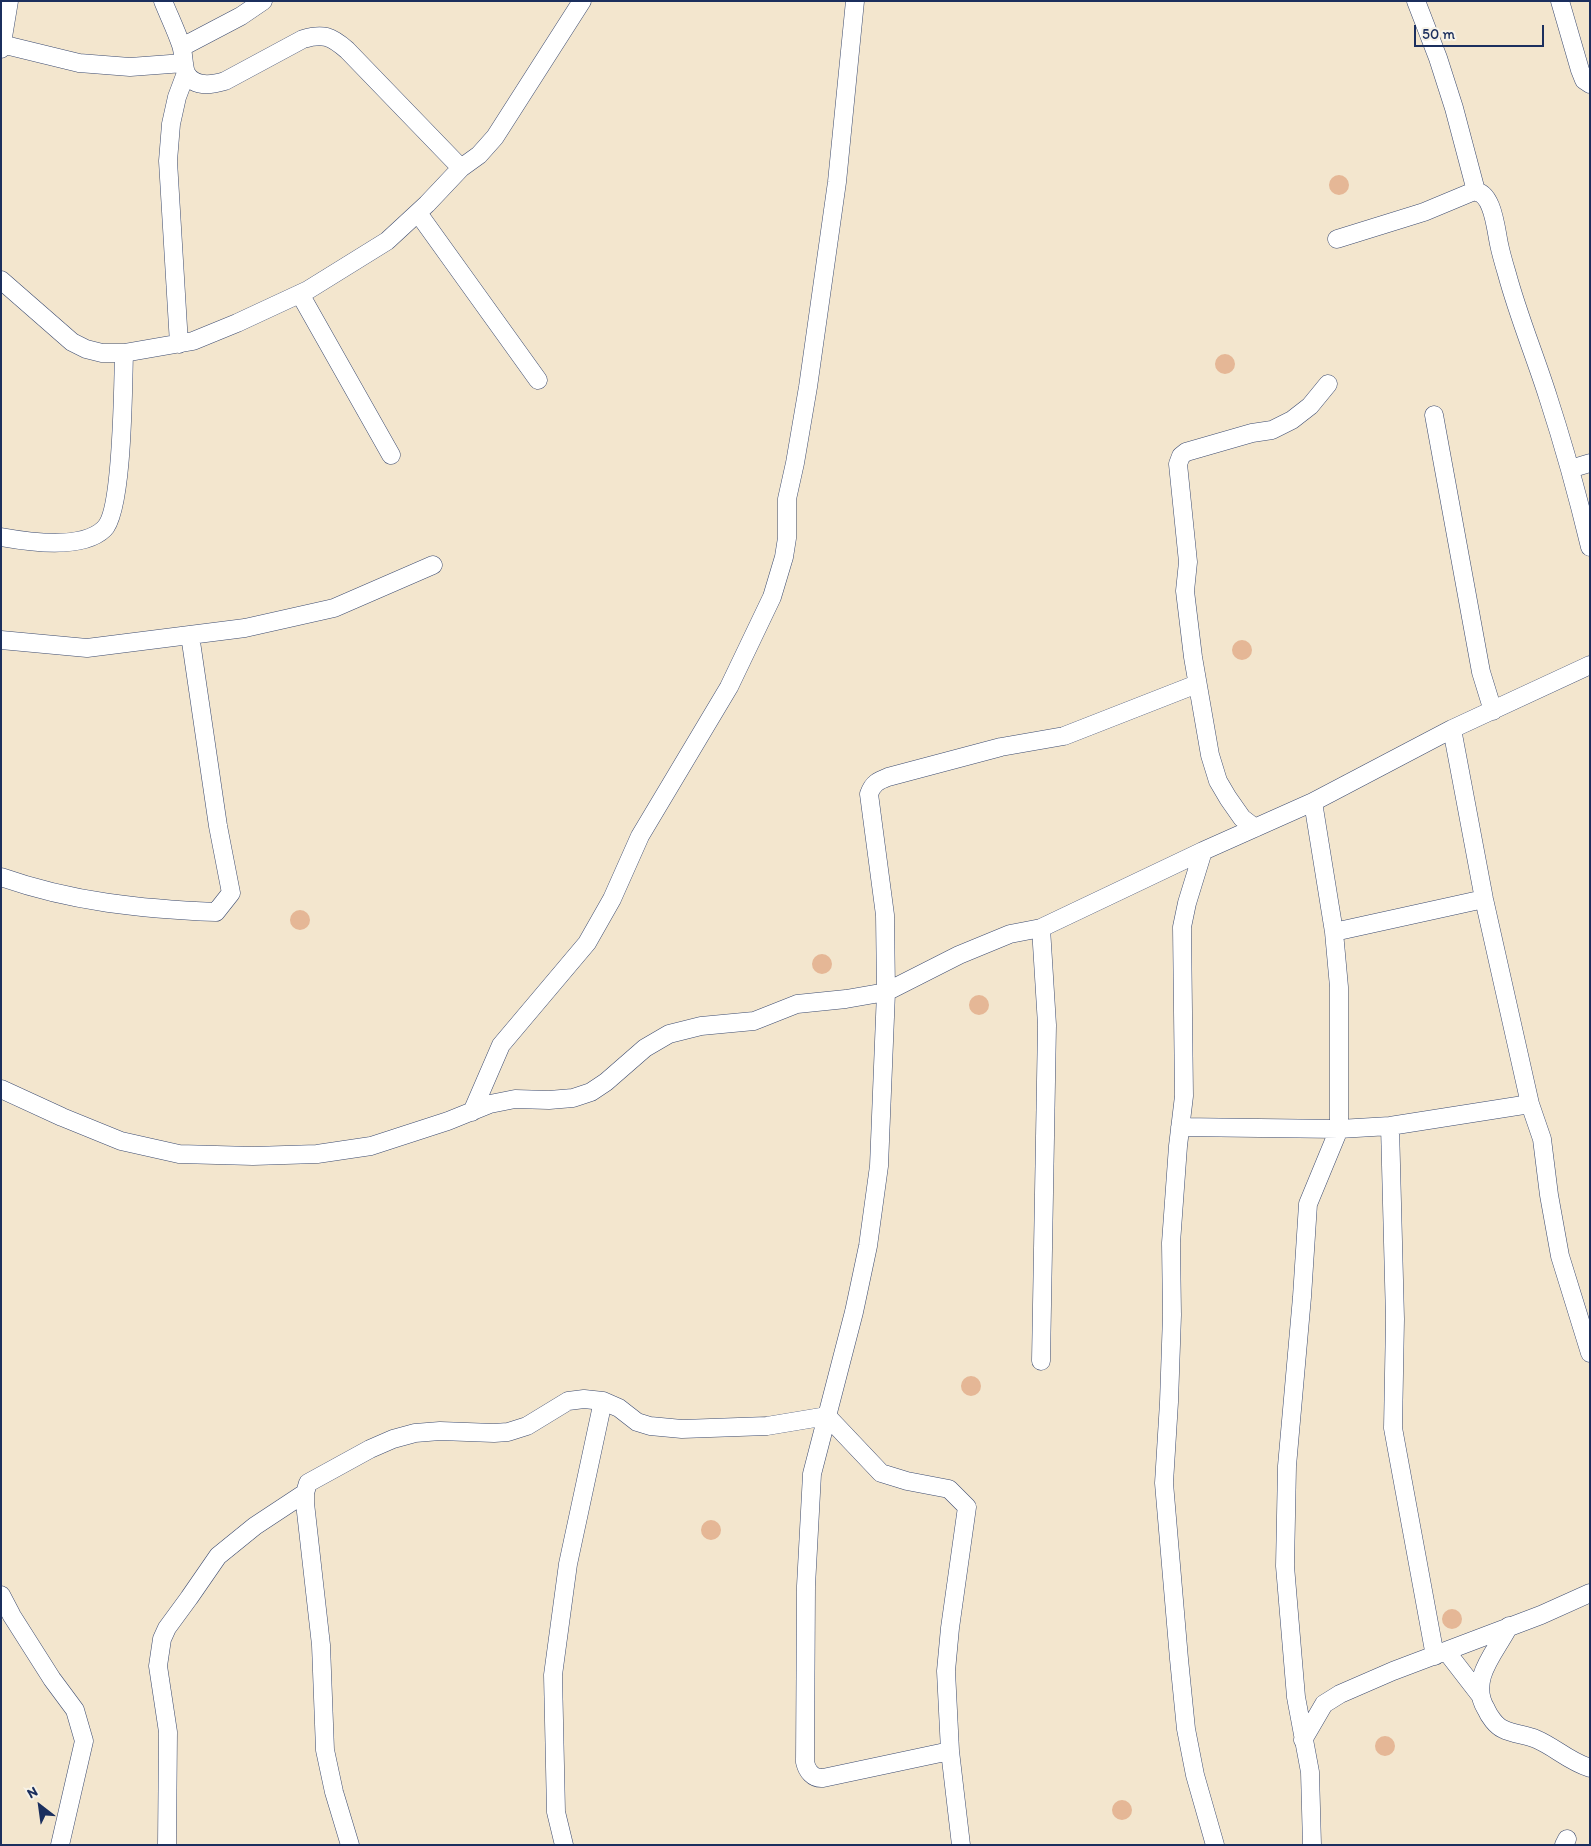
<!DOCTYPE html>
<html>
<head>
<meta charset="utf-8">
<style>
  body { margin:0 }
  #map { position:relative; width:1591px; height:1846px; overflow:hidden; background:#f3e6ce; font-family:Itim,sans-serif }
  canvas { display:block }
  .frame { position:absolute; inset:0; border:2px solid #1b2f5e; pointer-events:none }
  .north { position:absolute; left:15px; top:1781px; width:50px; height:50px; -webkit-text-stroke:4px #f7f3e8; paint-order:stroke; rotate:330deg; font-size:14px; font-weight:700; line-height:20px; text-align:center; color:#1b2f5e }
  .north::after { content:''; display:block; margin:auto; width:18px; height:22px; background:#1b2f5e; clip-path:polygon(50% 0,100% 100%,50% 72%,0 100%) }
  .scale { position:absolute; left:1414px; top:25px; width:130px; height:22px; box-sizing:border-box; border:2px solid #1b2f5e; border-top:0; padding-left:6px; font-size:15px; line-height:18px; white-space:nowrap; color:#1b2f5e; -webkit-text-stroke:4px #f7f3e8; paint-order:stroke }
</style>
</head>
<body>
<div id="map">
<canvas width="1591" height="1846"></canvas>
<div class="frame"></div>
<div class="north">N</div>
<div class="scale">50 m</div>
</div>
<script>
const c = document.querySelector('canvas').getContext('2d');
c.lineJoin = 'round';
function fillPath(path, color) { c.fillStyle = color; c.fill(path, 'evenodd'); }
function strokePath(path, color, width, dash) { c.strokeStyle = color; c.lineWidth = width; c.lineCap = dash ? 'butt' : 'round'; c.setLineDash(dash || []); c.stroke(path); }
const building = new Path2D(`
  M1329 185a10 10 0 1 1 20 0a10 10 0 1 1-20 0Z
  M1215 364a10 10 0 1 1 20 0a10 10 0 1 1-20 0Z
  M1232 650a10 10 0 1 1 20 0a10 10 0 1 1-20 0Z
  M290 920a10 10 0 1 1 20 0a10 10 0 1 1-20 0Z
  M812 964a10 10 0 1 1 20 0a10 10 0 1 1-20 0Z
  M969 1005a10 10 0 1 1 20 0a10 10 0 1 1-20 0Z
  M961 1386a10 10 0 1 1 20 0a10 10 0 1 1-20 0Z
  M701 1530a10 10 0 1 1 20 0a10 10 0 1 1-20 0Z
  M1442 1619a10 10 0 1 1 20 0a10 10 0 1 1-20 0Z
  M1375 1746a10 10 0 1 1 20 0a10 10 0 1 1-20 0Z
  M1112 1810a10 10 0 1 1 20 0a10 10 0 1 1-20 0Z`);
const minor = new Path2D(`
  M163 1C169 16 176 30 181 45 184 54 183 65 186 73 194 88 212 85 225 81L303 39C323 33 331 36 347 50L461 168
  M1416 1 1438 58 1454 108 1476 191
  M1560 1 1580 70 1584 80 1590 84
  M1 44 79 63 130 67 184 63
  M182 47 241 16 263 1
  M1 49 9 1
  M418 213 538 380
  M1337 239 1424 212 1472 192C1493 188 1496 231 1499 244 1501 254 1504 264 1507 274 1518 315 1535 356 1548 397 1564 446 1578 497 1590 547
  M1 280 72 342 86 349 102 353H124L193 341 237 323 308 290 387 241 427 204 461 168 479 155 495 137 582 1
  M300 294 391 455
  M179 344 168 161 171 124 177 97 186 73
  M1434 415 1481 672 1493 711
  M1570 469 1590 463
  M1 537C29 542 82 550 104 529 123 512 123 383 124 353
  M1 640 87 648 245 628 334 608 433 565
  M1452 729 1484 899 1530 1104 1542 1139 1549 1195 1560 1256 1590 1353
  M1255 828 1242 818 1228 798 1218 781 1210 755 1193 657 1185 591 1188 562 1178 464 1181 456 1186 452 1252 433 1272 430 1292 420 1310 406 1328 384
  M1203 851 1187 903 1182 927 1184 1096 1178 1146 1171 1243 1172 1315 1169 1402 1164 1483 1179 1659 1186 1729 1195 1775 1215 1845
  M1 877C72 902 142 909 216 912L231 893 218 826 190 635
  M1041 928 1047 1025 1041 1361
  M1334 932 1484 899
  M1 1089 62 1117 121 1141 179 1154 253 1156 317 1154 371 1146 448 1121 490 1104 515 1099 549 1100 573 1098 591 1092 606 1082 645 1048 669 1034 701 1026 754 1021 797 1004 846 999 886 992 959 955 1010 934 1041 928 1203 851 1313 802 1452 729 1590 665
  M472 1112 501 1045 587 943 612 899 640 836 729 687 772 597 784 557 787 538V499L795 463 808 387 837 182 855 1
  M1390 1126 1395 1319 1393 1428 1435 1656
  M1180 1127 1339 1129 1390 1126 1530 1104
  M827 1416 881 1473 907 1481 949 1489 967 1507 950 1628 946 1671 950 1751 961 1845
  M1 1595 12 1616 52 1679 75 1710 84 1741 60 1845
  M1509 1626C1496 1652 1468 1679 1486 1709 1489 1716 1496 1726 1503 1729 1513 1734 1526 1735 1536 1739 1555 1747 1568 1761 1590 1768
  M1446 1651 1480 1695
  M1303 1740 1324 1704 1340 1694 1393 1671 1541 1615 1590 1593
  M950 1751 823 1778C813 1779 807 1771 805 1762L806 1586 812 1474 854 1312 868 1246 879 1166 886 992 885 915 869 794C873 783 878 781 888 777L1001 747 1064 736 1197 684
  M167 1845 168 1732 158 1666 162 1639 167 1628 189 1598 218 1556 255 1526 305 1493
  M350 1845 334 1792 325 1750 321 1645 305 1503V1493L308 1483 370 1449 393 1439 415 1433 440 1431 494 1433 508 1432 527 1426 568 1401 584 1399 603 1401 619 1408 637 1422 650 1426 682 1429 767 1426 827 1416
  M564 1845 556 1812 553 1675 568 1564 603 1401
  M1312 1845 1310 1772 1296 1697 1285 1566 1287 1466 1302 1297 1308 1204 1339 1129V987L1334 932 1313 802
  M1564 1845 1567 1839`);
fillPath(building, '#e5b796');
strokePath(minor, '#3b4a6f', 19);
strokePath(minor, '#fff', 18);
</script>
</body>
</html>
